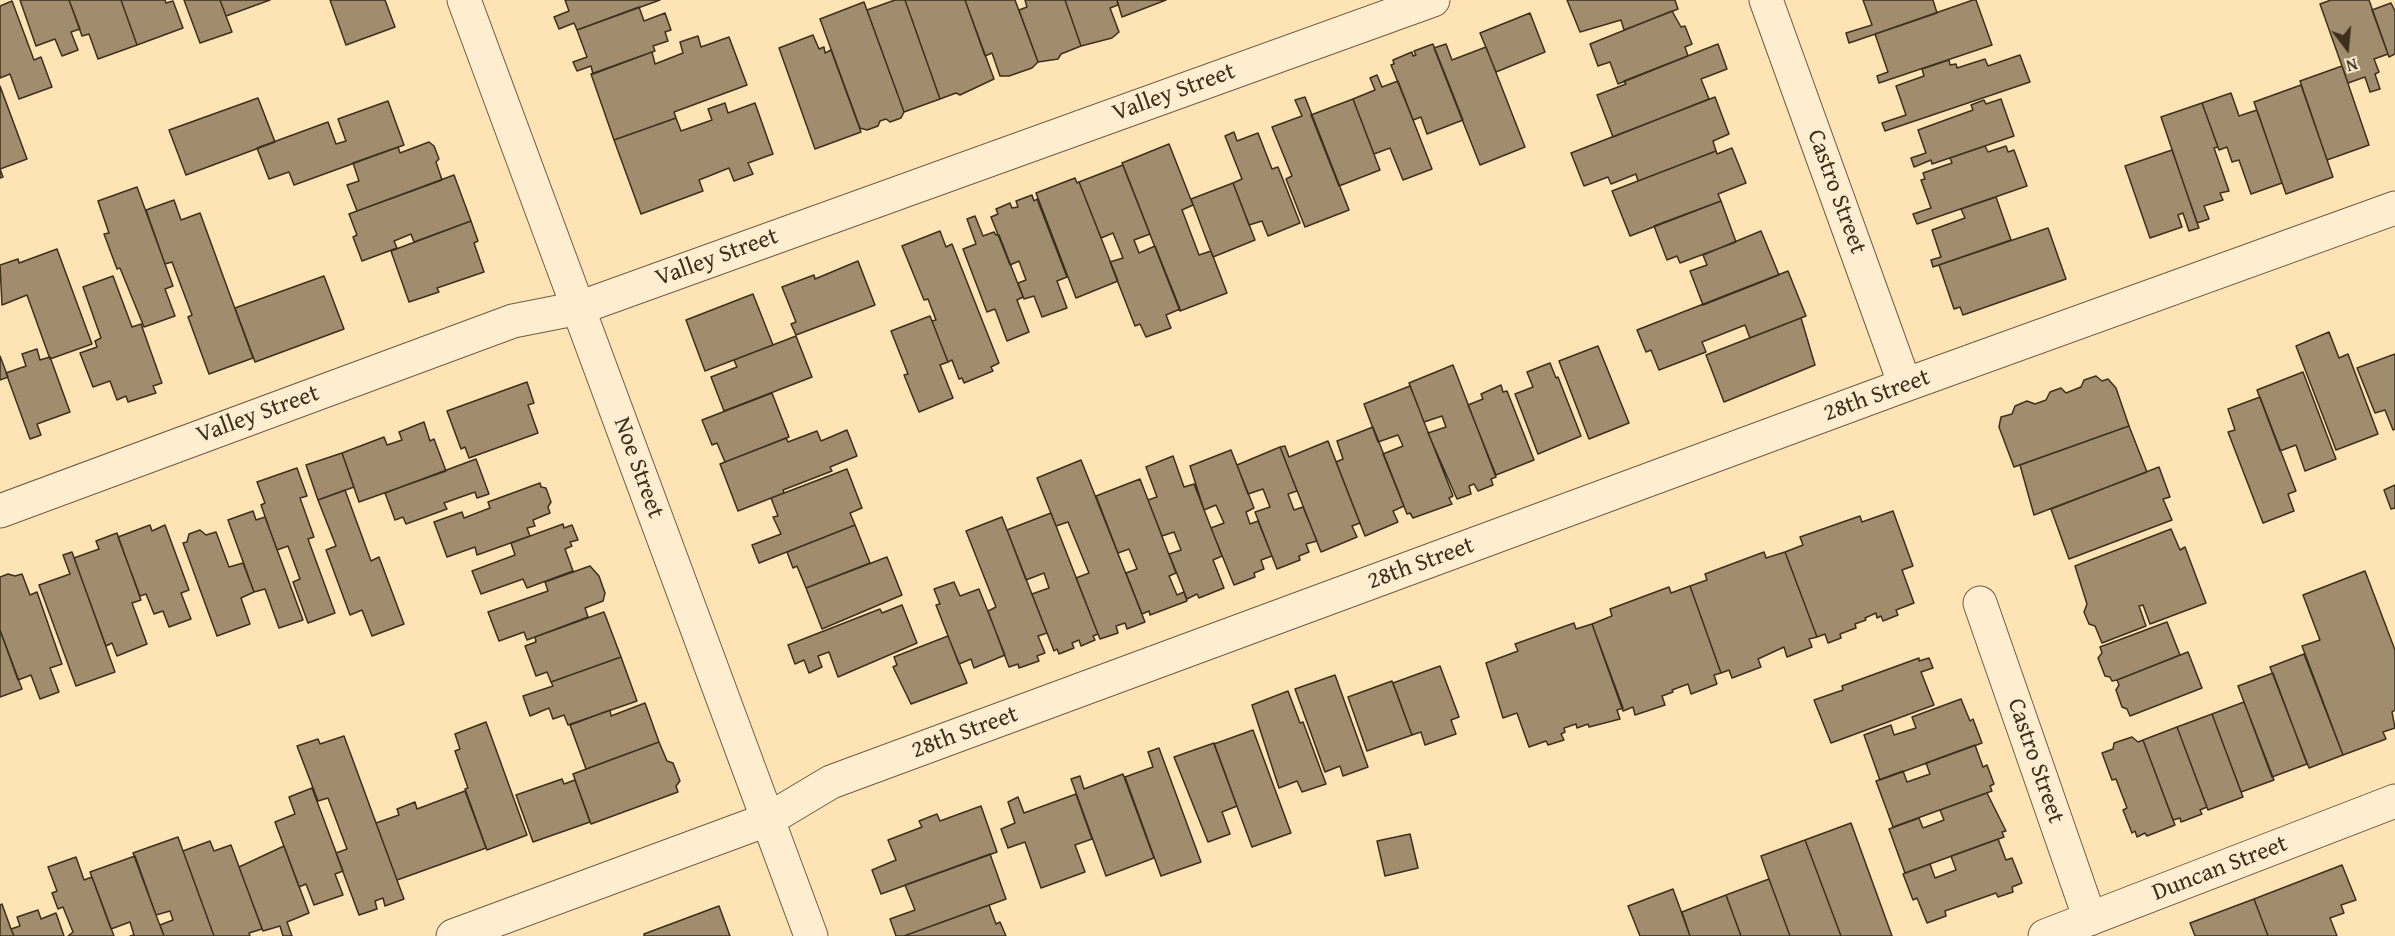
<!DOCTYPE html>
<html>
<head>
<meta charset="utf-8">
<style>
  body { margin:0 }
  #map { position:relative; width:2395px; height:936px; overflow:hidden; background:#fee3b5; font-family:"Gentium Book Plus",serif }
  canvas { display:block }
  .north { position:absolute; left:2317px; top:18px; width:60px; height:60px; -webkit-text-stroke:4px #feedcf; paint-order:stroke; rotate:164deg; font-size:16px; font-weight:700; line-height:24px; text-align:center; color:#3d2f1e }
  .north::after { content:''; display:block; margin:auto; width:21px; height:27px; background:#3d2f1e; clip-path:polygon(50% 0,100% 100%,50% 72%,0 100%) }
</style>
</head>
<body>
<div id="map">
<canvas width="2395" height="936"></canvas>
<div class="north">N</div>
</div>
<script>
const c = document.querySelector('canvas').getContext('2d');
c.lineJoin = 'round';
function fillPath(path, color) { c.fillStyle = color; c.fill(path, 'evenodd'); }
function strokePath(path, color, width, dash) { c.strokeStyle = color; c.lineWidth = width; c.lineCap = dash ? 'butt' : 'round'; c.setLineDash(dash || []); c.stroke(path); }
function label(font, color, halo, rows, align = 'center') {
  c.font = font + ' "Gentium Book Plus",serif'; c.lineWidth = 4.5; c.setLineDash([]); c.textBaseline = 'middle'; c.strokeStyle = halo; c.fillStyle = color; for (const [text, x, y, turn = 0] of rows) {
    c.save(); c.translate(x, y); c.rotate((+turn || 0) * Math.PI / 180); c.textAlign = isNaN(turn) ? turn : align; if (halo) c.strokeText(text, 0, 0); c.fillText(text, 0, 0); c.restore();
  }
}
const building = new Path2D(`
  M20 0H69L80 29 71 32 78 50 62 56 55 39 36 46Z
  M69 0H121L137 45 98 59 89 34 82 36Z
  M121 0H165L166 3 173 1 183 28 137 45Z
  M184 0H220L232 32 200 43Z
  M220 0H270L226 16Z
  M330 0H385L395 27 346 45Z
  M565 0H660L577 30 574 23 559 29 554 17 569 11Z
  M895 0H905L940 99 904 112 867 10Z
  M905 0H965L994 79 960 95 956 93 940 99Z
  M965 0H1015L1038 62 1032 68 1009 76H1000L992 53 985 56Z
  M1025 0H1065L1081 46 1061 54 1058 59 1038 62 1019 10 1027 7Z
  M1065 0H1117L1118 5 1110 8 1119 32 1112 38 1081 46Z
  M1117 0H1166L1122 17Z
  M1567 0H1675L1678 9 1624 30 1621 20 1580 32Z
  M1863 0H1933L1937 13 1849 43 1846 33 1872 25Z
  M1973 0H1976L1992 45 1879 83 1877 76 1888 72 1875 34Z
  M2331 0H2369L2388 54 2374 59 2379 72 2375 74 2380 89 2370 92 2365 77 2348 83 2320 4Z
  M12 1 34 60 41 57 52 87 19 99 10 74 0 78V6Z
  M864 2 904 112 901 118 890 122 886 119 880 121 878 126 867 130 860 128 820 19Z
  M2391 3 2395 11V54L2389 57 2372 10Z
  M639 7 644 21 665 13 671 30 665 32 668 41 653 46 655 51 652 52 593 74 591 66 577 71 573 62 587 57 577 30Z
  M1672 11 1681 27 1685 26 1692 44 1685 47 1688 56 1618 84 1610 62 1598 66 1590 44Z
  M1530 13 1545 52 1496 72 1480 33Z
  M813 35 819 49 824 47 825 53 831 50 861 132 815 149 779 48Z
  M698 36 701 47 729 37 747 85 674 112 676 118 614 140 591 74 652 52 655 64 683 53 680 42Z
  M1433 44 1463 120 1427 134 1421 117 1413 120 1391 65 1394 64 1393 60 1412 52 1413 56 1416 55 1414 51Z
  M1446 44 1452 60 1486 47 1525 147 1480 165 1434 48Z
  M1718 44 1727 69 1701 79 1709 99 1613 137 1597 95 1626 84 1624 81Z
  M2020 55 2030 82 1885 131 1882 123 1906 115 1896 86 1924 76 1922 69 1949 60 1950 65 1956 64 1957 68 1985 59 1988 66Z
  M2342 66 2369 145 2327 160 2300 81Z
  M1377 75 1382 87 1398 81 1432 169 1403 180 1390 148 1374 154 1353 99 1375 90 1370 78Z
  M2301 85 2333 177 2286 194 2254 102Z
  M0 86 27 159 0 169 3 177 0 178Z
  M2231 93 2239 116 2257 110 2282 183 2251 194 2239 160 2232 162 2227 147 2219 150 2202 103Z
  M1305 97 1349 210 1305 227 1286 179 1292 176 1272 127 1302 116 1295 100Z
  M1715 97 1729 134 1713 141 1716 151 1638 181 1636 174 1611 184 1608 177 1584 186 1571 153Z
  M258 98 275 142 186 175 169 130Z
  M1353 99 1380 170 1339 186 1311 115Z
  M2001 99 2014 136 1932 164 1931 160 1914 167 1911 158 1926 153 1918 130 1973 110 1971 105 1984 100 1986 104Z
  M388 101 404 145 294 185 289 172 269 179 257 148 328 122 336 144 346 141 338 119Z
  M725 103 728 113 755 103 773 154 748 163 753 174 734 181 729 168 699 180 703 191 641 214 614 140 676 118 681 131 712 120 708 109Z
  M2202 103 2218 147 2214 148 2229 191 2220 193 2223 200 2204 206 2209 219 2197 223 2161 117Z
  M1234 132 1237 141 1258 133 1272 169 1278 167 1300 223 1268 236 1262 221 1249 225 1233 183 1242 179 1225 136Z
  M429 142 434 146 439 159 436 162 442 180 357 211 347 185 359 181 353 163 398 147 400 153Z
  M1169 144 1193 205 1182 210 1199 255 1211 251 1227 293 1180 311 1122 163Z
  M1985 146 1988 152 2006 146 2008 152 2014 150 2027 186 1917 224 1913 214 1931 208 1921 180 1925 179 1923 173 1952 163 1950 158Z
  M1732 148 1746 183 1718 194 1721 201 1630 236 1612 191 1716 151 1717 154Z
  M2172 150 2199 228 2189 231 2183 213 2178 215 2182 227 2150 238 2125 166Z
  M1123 165 1150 234 1134 240 1139 253 1155 246 1180 309 1166 315 1171 328 1146 337 1140 324 1135 326 1110 262 1123 258 1113 233 1101 238 1079 182Z
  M454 175 471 221 414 242 411 234 394 241 397 248 362 261 353 237 357 235 349 214Z
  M1075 178 1077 183 1079 182 1118 281 1076 298 1036 193Z
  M1233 183 1255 240 1213 257 1191 199Z
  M137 187 173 286 165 289 175 316 144 327 120 268 117 269 104 234 109 233 98 201Z
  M1032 195 1034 201 1037 199 1067 277 1057 281 1067 308 1042 317 1034 296 1024 299 1018 283 1026 280 1019 261 1010 265 991 217 998 214 996 209 1010 203 1012 208 1018 207 1016 201Z
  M1996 197 2011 240 1933 267 1931 260 1941 257 1932 230 1965 218 1961 209Z
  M174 200 181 220 200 213 253 358 209 374 188 317 192 315 172 262 165 264 146 210Z
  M1721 201 1736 242 1680 263 1677 256 1667 260 1654 226Z
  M975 216 983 236 994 232 996 235H999L1023 297 1017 300 1029 332 1007 341 995 309 987 312 963 249 976 244 967 219Z
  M471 221 478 241 474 243 484 272 437 288 439 292 409 302 391 251Z
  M2048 228 2066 279 1963 315 1960 307 1954 309 1939 265Z
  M940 231 946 247 952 244 999 363 991 367 993 371 964 383 962 378 959 379 952 360 948 362 932 321 936 320 928 299 924 300 902 246Z
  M1761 231 1779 275 1703 305 1690 271 1707 265 1703 255Z
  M57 249 92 344 50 359 27 295 2 305 0 265 18 259 19 263Z
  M858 261 875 305 796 335 791 324 796 322 782 287 814 275 815 279Z
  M1788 271 1806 316 1750 338 1745 325 1702 342 1706 352 1659 370 1651 350 1646 352 1637 330Z
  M113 276 132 327 141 324 162 383 153 386 156 393 128 402 126 396 117 400 110 381 93 387 80 353 97 347 95 341 101 338 83 287Z
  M324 276 344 329 255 362 235 308Z
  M753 294 773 345 705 371 686 320Z
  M930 316 948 362 940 365 953 398 919 412 904 375 908 374 891 331Z
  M1801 318 1815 365 1724 402 1706 355Z
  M2329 332 2339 358 2348 354 2378 434 2336 450 2296 346Z
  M796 336 812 377 724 411 711 377 737 367 734 360Z
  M1598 346 1629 423 1589 439 1559 361Z
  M37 349 40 360 50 357 70 412 37 424 41 435 30 439 6 373 26 366 22 354Z
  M2395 354V429L2393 430 2385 410 2375 413 2357 368Z
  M0 356 8 377 0 380Z
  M1550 363 1556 378 1558 377 1581 436 1538 454 1515 394 1533 387 1527 372Z
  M1453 365 1496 477 1491 479 1493 485 1478 491 1474 484 1469 486 1471 494 1457 499 1428 433 1446 427 1442 416 1424 422 1409 383Z
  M2303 372 2336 459 2305 471 2296 445 2280 451 2257 390Z
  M2096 376 2102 381 2108 379 2116 388 2129 426 2014 467 1999 427 2001 417 2012 414 2015 406 2027 401 2035 404 2046 400 2050 392 2061 388 2066 393 2081 387 2084 380Z
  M527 382 534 403 528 405 538 433 469 458 465 447 461 449 447 411Z
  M1501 385 1503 392 1507 391 1534 460 1496 475 1468 405 1483 399 1481 394Z
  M1410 386 1453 496 1449 498 1452 504 1413 518 1410 513 1407 514 1383 454 1403 446 1398 435 1378 442 1364 404Z
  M772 393 789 437 725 462 717 443 712 445 702 420Z
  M2260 397 2296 491 2288 494 2294 511 2263 523 2228 432 2235 430 2228 409Z
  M424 422 430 441 434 439 446 471 359 502 342 453 384 437 387 445 402 440 399 432Z
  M2129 426 2147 472 2034 515 2020 465Z
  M1373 427 1404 506 1393 511 1398 522 1365 536 1336 462 1343 459 1337 441Z
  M847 430 857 456 830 467 832 471 783 490 784 493 738 511 720 464 786 438 788 442 817 431 821 441Z
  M1328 441 1360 523 1352 526 1357 537 1321 552 1280 447 1285 446 1289 457Z
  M1280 447 1297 491 1288 494 1294 510 1303 507 1317 541 1306 544 1309 552 1299 556 1300 560 1277 569 1255 512 1270 507 1263 489 1248 494 1237 465Z
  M1231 450 1254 508 1246 512 1250 524 1258 521 1272 556 1261 560 1264 569 1254 573 1255 577 1234 585 1211 528 1224 523 1216 505 1204 510 1190 466Z
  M342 453 354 487 318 500 306 465Z
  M1173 456 1184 487 1194 484 1222 556 1213 560 1224 588 1199 598 1197 594 1187 599 1169 554 1181 550 1174 532 1162 536 1148 500 1157 497 1146 467Z
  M476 459 489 494 477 498 475 492 444 503 447 509 406 524 403 517 395 520 385 493Z
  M1081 460 1145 622 1127 629 1125 623 1116 626 1118 633 1100 639 1076 578 1089 573 1068 522 1056 526 1037 478Z
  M2159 467 2170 497 2163 499 2172 520 2069 559 2051 509Z
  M297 468 307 496 300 498 314 537 308 539 335 613 308 623 293 582 300 579 288 546 277 550 261 505 265 503 257 482Z
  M847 469 862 508 850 513 855 525 759 563 752 545 781 534 773 517 778 516 771 498Z
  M1140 479 1176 573 1169 576 1177 595 1184 592 1187 601 1150 615 1149 611 1142 614 1126 573 1137 569 1129 549 1118 553 1096 496Z
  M540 483 541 487 546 488 551 502 548 507 550 513 533 520 535 526 527 528 530 536 477 555 475 547 447 557 434 522 462 512 464 518 490 508 488 502Z
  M2395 485V508L2391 509 2384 490Z
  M345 490 371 561 379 557 404 624 372 636 362 610 350 615 326 550 336 546 318 500Z
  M253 511 256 520 265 517 303 620 279 628 265 589 254 592 228 520Z
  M1893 511 1913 566 1902 570 1914 603 1896 610 1898 615 1883 621 1881 616 1877 618 1876 613 1865 618 1866 620 1855 624 1856 628 1840 634 1841 638 1828 643 1825 634 1817 637 1785 552 1803 545 1800 537 1860 516 1862 522Z
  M1051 513 1098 634 1093 636 1095 640 1081 646 1079 640 1072 643 1074 648 1059 654 1057 649 1054 651 1032 594 1049 588 1044 573 1026 580 1007 530Z
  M1002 517 1047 633 1038 636 1045 653 1037 656 1039 661 1019 668 1018 664 1009 667 988 611 996 607 966 531Z
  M563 524 564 528 572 525 578 540 570 542 572 546 565 549 573 571 527 588 523 579 481 594 472 571 515 555 511 543Z
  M150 525 152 531 165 525 189 590 181 593 191 619 169 627 163 611 154 614 146 594 140 596 118 537Z
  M855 525 870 563 806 588 797 566 793 568 787 552Z
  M2171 529 2180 550 2185 547 2206 603 2150 624 2143 605 2139 606 2146 626 2102 643 2095 626 2089 624 2084 612 2087 604 2075 566Z
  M200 530 206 535 216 532 229 567 243 563 254 592 241 598 250 624 217 636 183 543 187 542 189 534Z
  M117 533 141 600 132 603 147 644 117 656 112 643 106 646 74 558 99 549 96 541Z
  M72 552 115 672 76 686 39 585 70 574 63 555Z
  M1764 552 1766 558 1785 552 1817 637 1809 639 1812 647 1787 657 1784 647 1758 659 1761 667 1732 678 1729 670 1721 673 1690 586 1707 580 1705 574Z
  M887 557 902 595 822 629 806 588Z
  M590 566 599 576 605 593 603 601 585 608 588 617 527 640 524 632 499 641 488 612 548 591 545 582Z
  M2365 571 2395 650V710L2392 712 2395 728 2383 732 2386 739 2343 755 2302 646 2320 640 2303 595Z
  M8 574 15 576 22 574 30 595 37 592 62 664 50 668 59 692 40 699 31 675 18 680 0 630V577Z
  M954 582 960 596 979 589 1005 655 974 668 971 659 959 664 936 605 940 604 934 589Z
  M1690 586 1721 673 1714 675 1717 684 1691 694 1688 684 1672 690 1673 692 1662 696 1665 705 1635 715 1633 707 1623 711 1592 624 1612 616 1610 609 1669 587 1671 593Z
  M902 605 917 643 838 677 829 652 818 656 822 667 809 673 804 660 795 664 788 645 880 609 882 613Z
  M604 612 621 657 551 682 547 672 536 676 525 646 536 642 535 637Z
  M2167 622 2180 655 2117 680 2112 681 2110 677 2105 676 2098 658 2102 653 2100 647Z
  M1574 623 1576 629 1592 624 1623 708 1617 710 1620 719 1589 727 1588 724 1577 728 1576 724 1564 728 1565 732 1561 734 1564 740 1548 745 1546 741 1529 747 1517 713 1503 718 1486 663 1518 651 1515 644Z
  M0 630 22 689 0 697Z
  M948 636 967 683 911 704 893 667 897 665 894 657Z
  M2188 652 2202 688 2130 716 2127 709 2122 707 2116 690 2119 685 2117 680Z
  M2304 654 2343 755 2309 768 2270 667Z
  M621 657 637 701 568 725 564 715 553 719 549 708 530 716 523 696 553 686 551 682Z
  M1919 658V661L1929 658 1933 668 1921 672 1934 705 1831 743 1814 700 1843 690 1842 686Z
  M1440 666 1459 717 1451 720 1456 734 1425 745 1421 732 1412 735 1393 683Z
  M2273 673 2307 764 2272 777 2238 686Z
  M1335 675 1368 767 1343 776 1340 766 1325 772 1295 689Z
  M1392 681 1412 735 1367 751 1348 697Z
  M1288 691 1300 723 1303 722 1326 784 1302 792 1297 781 1279 788 1252 705Z
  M1961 699 1970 721 1973 719 1982 743 1880 780 1864 735 1891 725 1894 735 1916 728 1912 717Z
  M2244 702 2274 780 2241 792 2212 714Z
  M645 703 659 742 586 769 570 725 610 710 611 716Z
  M2212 714 2243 797 2208 810 2177 727Z
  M486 722 527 835 487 850 465 789 468 788 455 751 460 749 455 734Z
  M2177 727 2207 807 2200 810 2202 814 2181 822 2180 818 2173 820 2143 740Z
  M1253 730 1291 833 1252 847 1214 744Z
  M344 736 404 899 385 906 383 898 375 901 377 909 359 915 336 853 347 849 328 798 318 801 297 746 318 739 320 744Z
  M2132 737 2138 742 2143 740 2175 825 2147 836 2145 833 2137 837 2135 831 2132 833 2123 810 2127 808 2116 779 2112 780 2102 753 2113 749 2114 743Z
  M659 742 667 761 673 763 680 781 676 786 678 792 591 824 573 774Z
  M1214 743 1237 806 1222 812 1230 834 1208 842 1174 757Z
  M1975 745 1983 767 1987 765 1994 784 1990 786 1992 791 1893 827 1876 781 1903 771 1907 782 1930 774 1926 763Z
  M1159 748 1201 862 1161 876 1125 777 1153 767 1148 752Z
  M1123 774 1154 858 1106 876 1071 779 1080 776 1084 789Z
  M562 779 564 784 575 780 590 822 533 842 516 795Z
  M312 788 343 871 335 874 343 895 314 905 306 884 299 887 275 822 295 814 289 797Z
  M465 791 486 848 397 880 376 823 399 815 397 809 415 802 417 809Z
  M1987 793 2006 831 2002 832 2004 837 1905 873 1889 829 1919 818 1923 828 1944 820 1940 810Z
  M1076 794 1092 839 1075 845 1085 872 1041 888 1025 842 1008 848 1001 829 1015 823 1008 802 1018 797 1024 813Z
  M981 806 997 852 881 894 872 870 896 860 888 840 922 827 919 821 937 814 940 821Z
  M1851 823 1892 936H1841L1805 840Z
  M1410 834 1418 868 1385 876 1377 841Z
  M178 837 183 851 214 936H164L160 925 173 920 170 911 156 915 133 853Z
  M1998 839 2006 860 2012 858 2022 883 2012 887 2013 892 1998 897 1996 893 1945 911 1946 916 1927 923 1917 898 1913 900 1903 874 1930 864 1935 878 1956 870 1951 856Z
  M1805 840 1841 936H1790L1769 879 1761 856Z
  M210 841 214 851 231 845 262 929 249 933 250 936H214L183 851Z
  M284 846 309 913 287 922 292 936H283L280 926 263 931 239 867Z
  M990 854 1006 899 904 936H896L890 919 915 910 905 885Z
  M135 856 156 915 164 936H130L134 935 130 922 111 929 90 872Z
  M76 857 84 880 92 877 114 936H68L73 932 63 907 58 909 52 893 57 891 48 867Z
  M2342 865 2356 900 2341 905 2344 913 2330 918 2337 936H2268L2254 899Z
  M1769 879 1790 936H1741L1726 895Z
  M1673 889 1690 936H1640L1628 906Z
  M1726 895 1741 936H1690L1682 912Z
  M2254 899 2268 936H2195L2190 923Z
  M2 904 11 929 14 936H0V905Z
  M989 905 996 924 1000 922 1006 936H904Z
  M719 906 730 936H644V934Z
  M38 910 41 919 56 913 64 936H14L11 929 20 926 17 917Z`);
const minor = new Path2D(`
  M464 0 811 936
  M1766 0 1905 385
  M0 511 513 321 579 308 1433 0
  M1980 603 2090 919
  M453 936 769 819 831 782 1905 385 2395 208
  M2045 936 2395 801`);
const streetNames = [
  ["Valley Street",1174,93,-20],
  ["Castro Street",1836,192,70],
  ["Valley Street",717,258,-20],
  ["28th Street",1877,396,-20],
  ["Valley Street",258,415,-20],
  ["Noe Street",638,468,70],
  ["28th Street",1421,564,-20],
  ["28th Street",965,733,-20],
  ["Castro Street",2035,761,71],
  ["Duncan Street",2220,869,-21]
];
fillPath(building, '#a18d6d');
strokePath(building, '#3d2f1e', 1.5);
strokePath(minor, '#6d5c44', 35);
strokePath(minor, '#feedcf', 33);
label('24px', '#3d2f1e', '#feedcf', streetNames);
</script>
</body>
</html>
